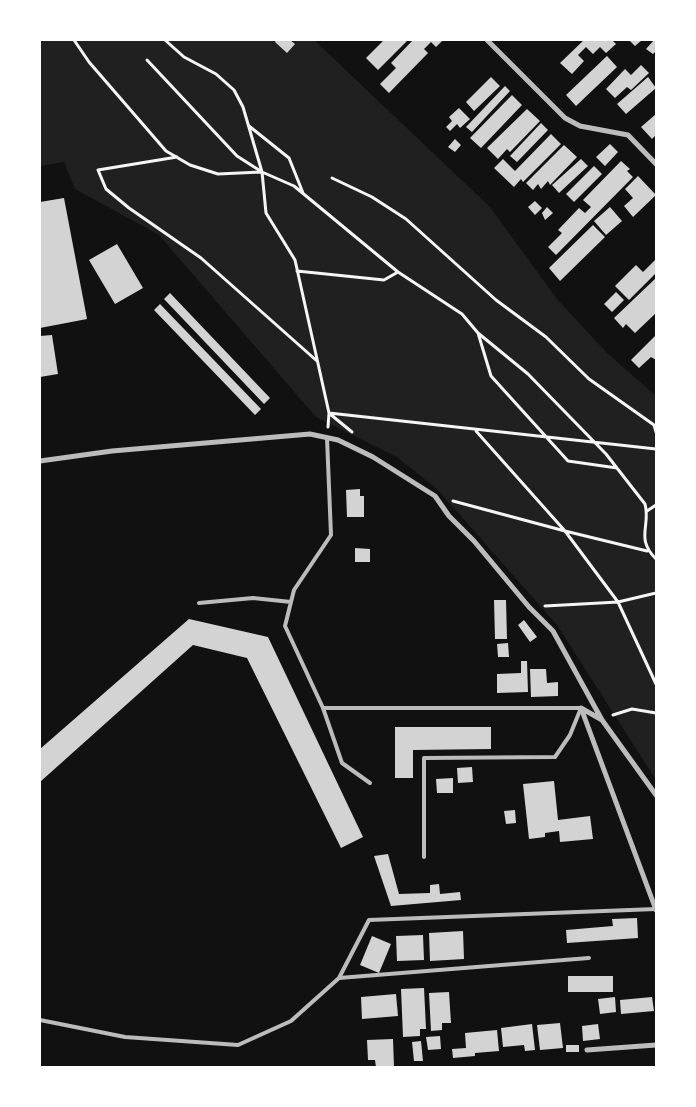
<!DOCTYPE html>
<html>
<head>
<meta charset="utf-8">
<style>
  body { margin:0 }
  #map { position:relative; width:696px; height:1107px; overflow:hidden; background:#111; font-family:"Fira Sans",sans-serif }
  canvas { display:block }
  .frame { position:absolute; inset:0; border:41px solid #fff; pointer-events:none }
</style>
</head>
<body>
<div id="map">
<canvas width="696" height="1107"></canvas>
<div class="frame"></div>
</div>
<script>
const c = document.querySelector('canvas').getContext('2d');
c.lineJoin = 'round';
function fillPath(path, color) { c.fillStyle = color; c.fill(path, 'evenodd'); }
function strokePath(path, color, width, dash) { c.strokeStyle = color; c.lineWidth = width; c.lineCap = dash ? 'butt' : 'round'; c.setLineDash(dash || []); c.stroke(path); }
const green = new Path2D(`
  M40 40H314L490 207 557 299 607 353 656 396V780L557 625 438 490 397 457 316 417 159 235 75 189 64 162 40 166Z`);
const building = new Path2D(`
  M276 40H290L295 44 287 53 275 42Z
  M384 40H408L378 70 366 58Z
  M413 40H443L436 47 431 42 424 49 428 53 389 93 380 84 396 68 391 63Z
  M584 40H612L616 44 606 53 600 47 593 54 586 47 578 55 584 61 572 74 560 63Z
  M629 40H642L635 46Z
  M654 40H656V51L653 54 646 49Z
  M607 56 617 67 576 106 566 95Z
  M641 65 649 73 631 90 627 87 615 98 606 89 625 69 631 75Z
  M491 77 500 86 474 111 466 102Z
  M648 77 656 88 626 114 617 104Z
  M505 86 510 91 472 132 466 127Z
  M512 95 522 105 481 148 470 138Z
  M459 108 470 119 460 128 457 124 450 131 446 127 452 121 449 117Z
  M527 109 540 121 510 152 507 149 498 159 487 148Z
  M656 114V135L652 139 641 127Z
  M541 123 548 130 517 162 510 156Z
  M551 134 561 144 523 182 521 179 514 187 494 168 503 159 515 171Z
  M455 139 461 145 455 152 448 147Z
  M610 144 618 152 605 166 596 157Z
  M564 145 577 157 550 185 548 181 541 189 538 184 533 190 526 183Z
  M581 159 588 166 559 193 552 185Z
  M621 161 630 169 627 171 633 177 556 255 548 247 562 233 558 230 579 208 585 213 591 207 583 200Z
  M594 166 602 174 574 202 566 194Z
  M638 176 656 195 633 217 624 206 633 198 625 189Z
  M64 198 87 319 40 328V202Z
  M535 201 542 208 535 215 528 207Z
  M547 207 553 213 545 220 542 213Z
  M610 207 622 221 606 235 594 221Z
  M593 225 605 237 560 281 549 268Z
  M117 244 143 288 115 304 89 260Z
  M656 259V273L629 300 615 286 636 265 643 272Z
  M656 278V313L635 333 626 324 623 328 614 318Z
  M616 292 624 300 612 312 604 304Z
  M170 293 270 398 264 404 164 299Z
  M160 304 261 409 255 415 154 310Z
  M52 335 58 374 40 377V336Z
  M656 335V360L651 357 639 368 631 360Z
  M360 489V496H364V517H347L346 490Z
  M355 548 370 549V562H355Z
  M494 600H506L507 639H495Z
  M189 619 268 637 363 837 341 848 247 658 193 645 40 782V749Z
  M524 620 537 637 530 642 518 625Z
  M508 643 509 657H498L497 644Z
  M521 661H527L528 692 497 693V674L521 673Z
  M530 669H546L547 683 558 682V696L531 697Z
  M395 727H491V749L413 750V778H395Z
  M472 767 473 782 458 783 457 768Z
  M453 778V793H437L436 779Z
  M554 781 558 820 590 816 593 839 560 842 559 831 545 833V837L529 839 523 784Z
  M515 810 516 823 506 824 504 811Z
  M388 854 399 894 430 893V885L439 884 440 894 460 892 461 900 391 906 374 856Z
  M637 918 638 938 567 943 566 930 613 926 612 919Z
  M463 931 464 959 430 961 429 933Z
  M423 935 424 960 397 961 396 936Z
  M372 936 391 944 379 973 360 965Z
  M568 976H613V992H568Z
  M424 988 426 1029H420V1036L403 1037 401 989Z
  M449 992 451 1023H442V1030L431 1031 429 993Z
  M396 994 398 1016 362 1019 361 997Z
  M615 997 616 1012 600 1014 598 999Z
  M652 997 654 1011 621 1014 620 1000Z
  M560 1023 563 1048 540 1050 537 1025Z
  M532 1024 535 1050 525 1051 524 1045 503 1047 501 1028Z
  M598 1024 600 1039 583 1041 582 1026Z
  M497 1030 499 1051 475 1053V1056L453 1058 452 1049 466 1048 465 1033Z
  M440 1036 441 1049 428 1050 426 1037Z
  M393 1039 394 1067H376L375 1060H368L367 1040Z
  M421 1041 423 1061H414L412 1042Z
  M566 1045H579V1052H566Z`);
const path = new Path2D(`
  M74 40 89 62 166 151 190 165 218 174 261 172
  M165 40 184 57 216 74 234 90 243 107 262 172 266 213 295 260 329 413 328 427
  M147 60 237 156 262 172 294 186 398 272 462 314 478 333 528 374 606 454 645 504C651 526 635 538 656 559
  M249 126 289 158 303 193
  M177 157 98 170 106 189 129 208 201 258 317 361
  M332 178 372 197 406 219 496 300 546 337 589 379 654 425 656 432
  M297 271 384 280 398 272
  M478 333 491 376 568 461 617 468
  M329 413 656 449
  M330 414 352 432
  M476 431 565 531 647 551
  M453 501 565 531 618 602 656 684
  M647 511 656 505
  M545 606 618 602 656 593
  M613 715 632 709 656 713`);
const service = new Path2D(`
  M199 603 253 598 291 602
  M323 708 285 626 294 590 331 535 327 438
  M370 783 342 763 323 708H581L570 735 555 757 424 758V857
  M339 978 589 958
  M40 1020 125 1037 238 1045 291 1021 339 978 369 920 656 909`);
const minor = new Path2D(`
  M487 40 565 118 580 126 628 135 656 164
  M40 461 112 451 310 434 338 440 373 457 435 496 449 516 474 541 529 607 553 631 602 720 656 795
  M602 720 581 708 656 910
  M587 1050 656 1045`);
fillPath(green, '#202020');
fillPath(building, '#d3d3d3');
strokePath(path, '#f5f5f5', 3);
strokePath(service, '#bcbcbc', 4);
strokePath(minor, '#bcbcbc', 5);
</script>
</body>
</html>
